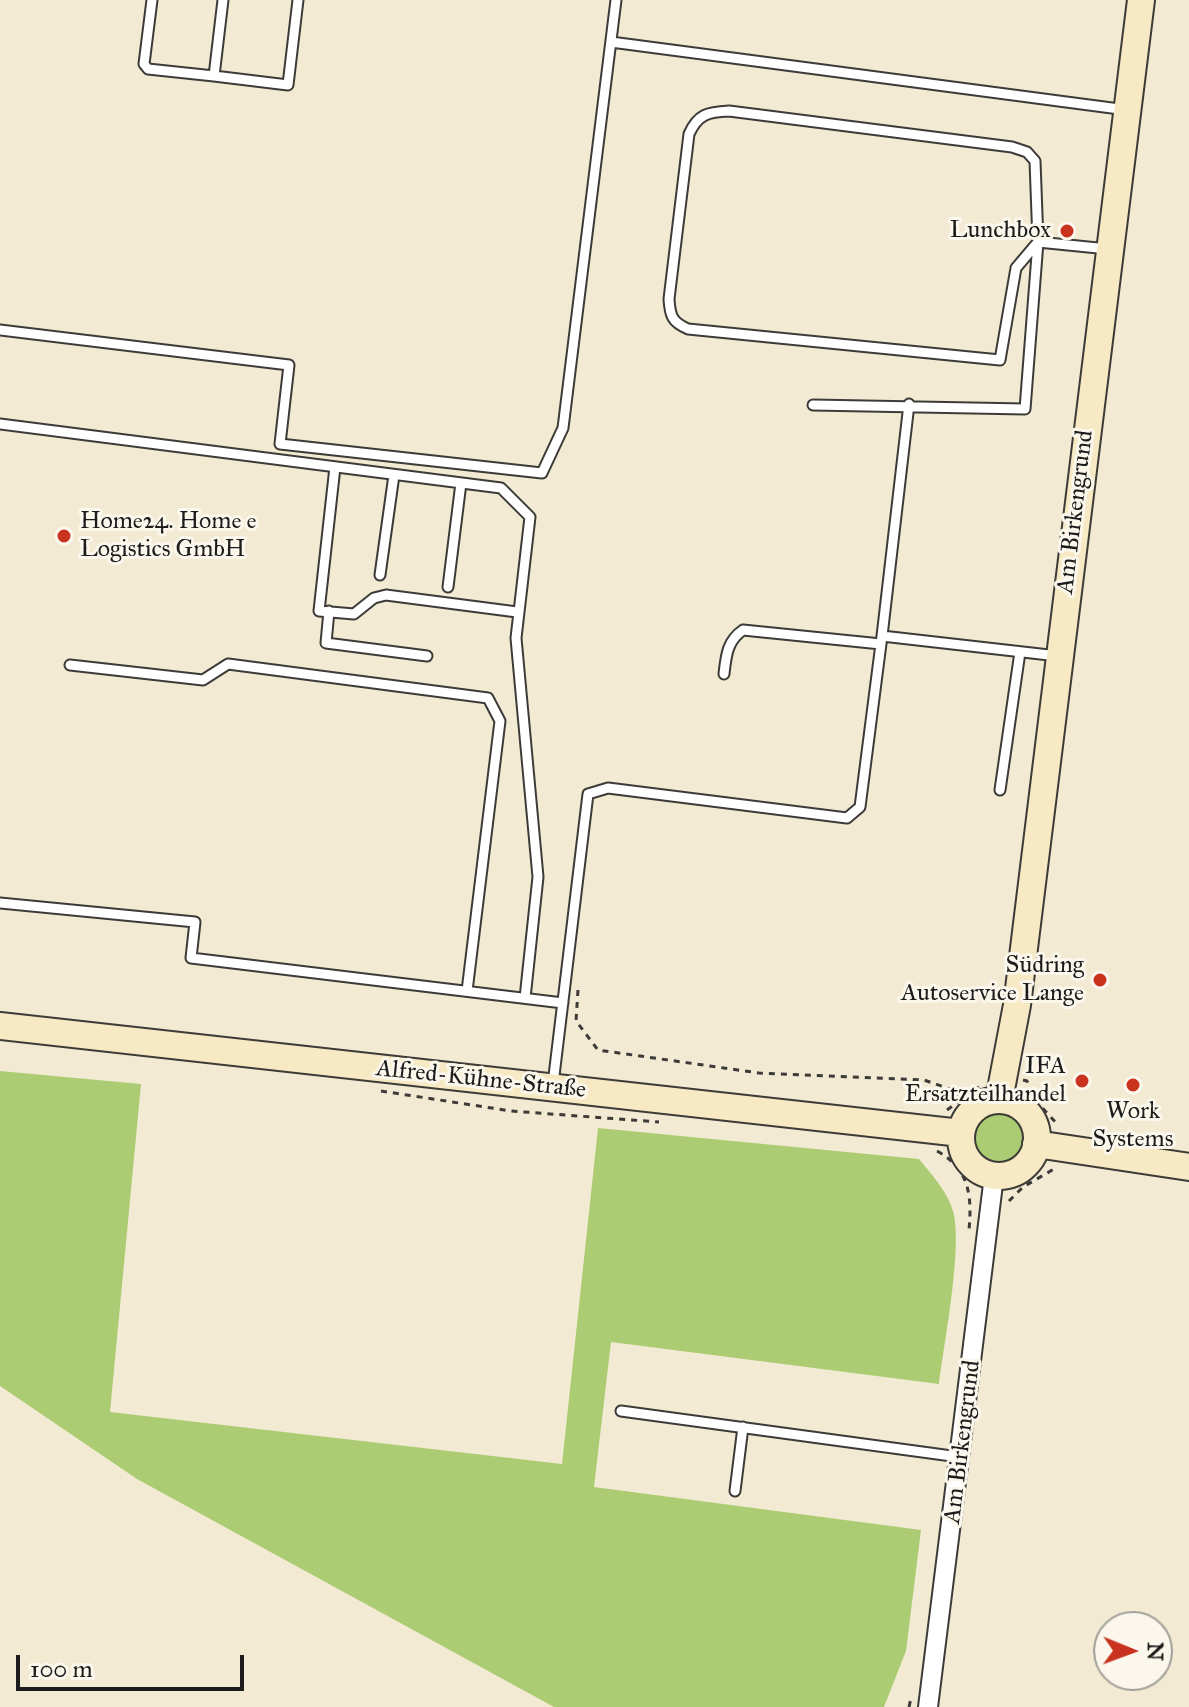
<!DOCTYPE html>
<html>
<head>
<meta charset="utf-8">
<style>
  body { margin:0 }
  #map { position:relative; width:1189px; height:1707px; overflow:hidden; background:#f3ead3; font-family:"IM FELL Great Primer",serif }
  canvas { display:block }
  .north { position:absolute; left:1093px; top:1611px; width:80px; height:80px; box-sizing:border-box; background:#fbf7ec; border:2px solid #a29f99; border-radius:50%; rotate:91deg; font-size:22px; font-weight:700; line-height:32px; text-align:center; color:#1c1c1c }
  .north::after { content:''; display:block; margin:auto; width:28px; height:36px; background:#c8321e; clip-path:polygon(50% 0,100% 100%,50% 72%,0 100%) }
  .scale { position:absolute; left:16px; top:1655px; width:228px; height:36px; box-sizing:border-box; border:4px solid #1c1c1c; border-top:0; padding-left:10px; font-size:24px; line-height:28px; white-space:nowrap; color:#1c1c1c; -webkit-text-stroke:6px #fbf7ec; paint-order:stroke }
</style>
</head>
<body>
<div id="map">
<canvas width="1189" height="1707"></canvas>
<div class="north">N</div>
<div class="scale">100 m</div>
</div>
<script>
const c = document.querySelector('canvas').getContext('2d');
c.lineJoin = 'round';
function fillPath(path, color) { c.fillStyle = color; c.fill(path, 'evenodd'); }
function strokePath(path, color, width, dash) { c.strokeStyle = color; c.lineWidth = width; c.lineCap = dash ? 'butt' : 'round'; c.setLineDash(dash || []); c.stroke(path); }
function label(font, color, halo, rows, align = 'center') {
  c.font = font + ' "IM FELL Great Primer",serif'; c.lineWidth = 6; c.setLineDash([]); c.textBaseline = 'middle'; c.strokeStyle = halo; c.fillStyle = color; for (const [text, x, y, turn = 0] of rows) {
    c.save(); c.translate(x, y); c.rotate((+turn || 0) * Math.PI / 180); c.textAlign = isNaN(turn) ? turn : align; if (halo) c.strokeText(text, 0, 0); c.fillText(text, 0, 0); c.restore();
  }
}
const green = new Path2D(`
  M0 1071 141 1084 110 1412 562 1464 598 1128 919 1159C931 1174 948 1192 953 1211 963 1246 944 1344 939 1384L611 1342 594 1487 921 1530 906 1651 884 1707H554L137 1479 0 1386Z
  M970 1138a30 30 0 1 1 60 0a30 30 0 1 1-60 0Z`);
const path = new Path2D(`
  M578 990 576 1021 598 1050 759 1073 924 1080 950 1089 964 1100
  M1023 1080 1027 1081 1036 1101 1059 1126
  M381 1091 511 1111 659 1122
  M947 1110 979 1087
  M937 1151C970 1169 972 1197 969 1230
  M1009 1201 1023 1187 1054 1169
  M909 1707 911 1698`);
const lane = new Path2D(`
  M152 0 144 64 148 69 214 76
  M223 0 214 76 288 85 298 0
  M611 42 1127 110
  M729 111 1012 147 1027 152 1035 161 1038 242 1016 268 1000 360 688 329C672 322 670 316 669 299L689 134C698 114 708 112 729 111Z
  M0 330 289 365 280 444 542 473 563 428 616 0
  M813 405 1025 409 1038 242 1108 249
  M0 424 501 488 530 517 516 638 538 877 525 998
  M335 467 319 611 354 614 374 598 386 595 517 612
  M380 575 394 475
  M448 587 461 483
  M329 611 326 643 427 656
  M882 636 909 404
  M70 665 203 680 228 664 488 698 500 721 467 991
  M724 674C726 656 727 641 743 630L881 644
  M1000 790 1020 652
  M0 903 195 922 191 958 563 1003
  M553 1084 588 794 608 788 847 818 860 807 882 636 1058 656
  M621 1411 959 1457
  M735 1491 743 1427`);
const street = new Path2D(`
  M928 1707 994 1176`);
const secondary = new Path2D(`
  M0 1026 961 1133
  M999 1100 1017 1005 1141 0
  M961 1138a38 38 0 1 1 76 0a38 38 0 1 1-76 0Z
  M1036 1144 1189 1167`);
const markers = [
  [1067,231,8,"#c8321e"],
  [64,536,8,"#c8321e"],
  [1100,980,8,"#c8321e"],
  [1082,1081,8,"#c8321e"],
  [1133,1085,8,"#c8321e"]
];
const poiNames = [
  ["Lunchbox",1051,231],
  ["Home24. Home e",80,522,"left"],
  ["Logistics GmbH",80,550,"left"],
  ["Südring",1084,966],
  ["Autoservice Lange",1084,994],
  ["IFA",1066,1067],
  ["Ersatzteilhandel",1066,1095],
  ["Work",1133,1112,"center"],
  ["Systems",1133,1140,"center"]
];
const streetNames = [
  ["Am Birkengrund",1076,512,-83],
  ["Alfred-Kühne-Straße",481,1080,6],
  ["Am Birkengrund",963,1442,-83]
];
fillPath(green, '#accc74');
strokePath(lane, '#3c3b37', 13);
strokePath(street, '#3c3b37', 22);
strokePath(secondary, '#3c3b37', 30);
strokePath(path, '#3c3b37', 3, [6, 6]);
strokePath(lane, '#fff', 9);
strokePath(street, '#fff', 18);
strokePath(secondary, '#f6e9c3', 26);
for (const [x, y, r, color] of markers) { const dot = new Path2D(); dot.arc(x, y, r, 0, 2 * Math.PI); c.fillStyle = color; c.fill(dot); strokePath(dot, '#fbf7ec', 3); }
label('24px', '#1c1c1c', '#fbf7ec', poiNames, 'right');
label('24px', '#1c1c1c', '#fbf7ec', streetNames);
</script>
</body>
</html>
